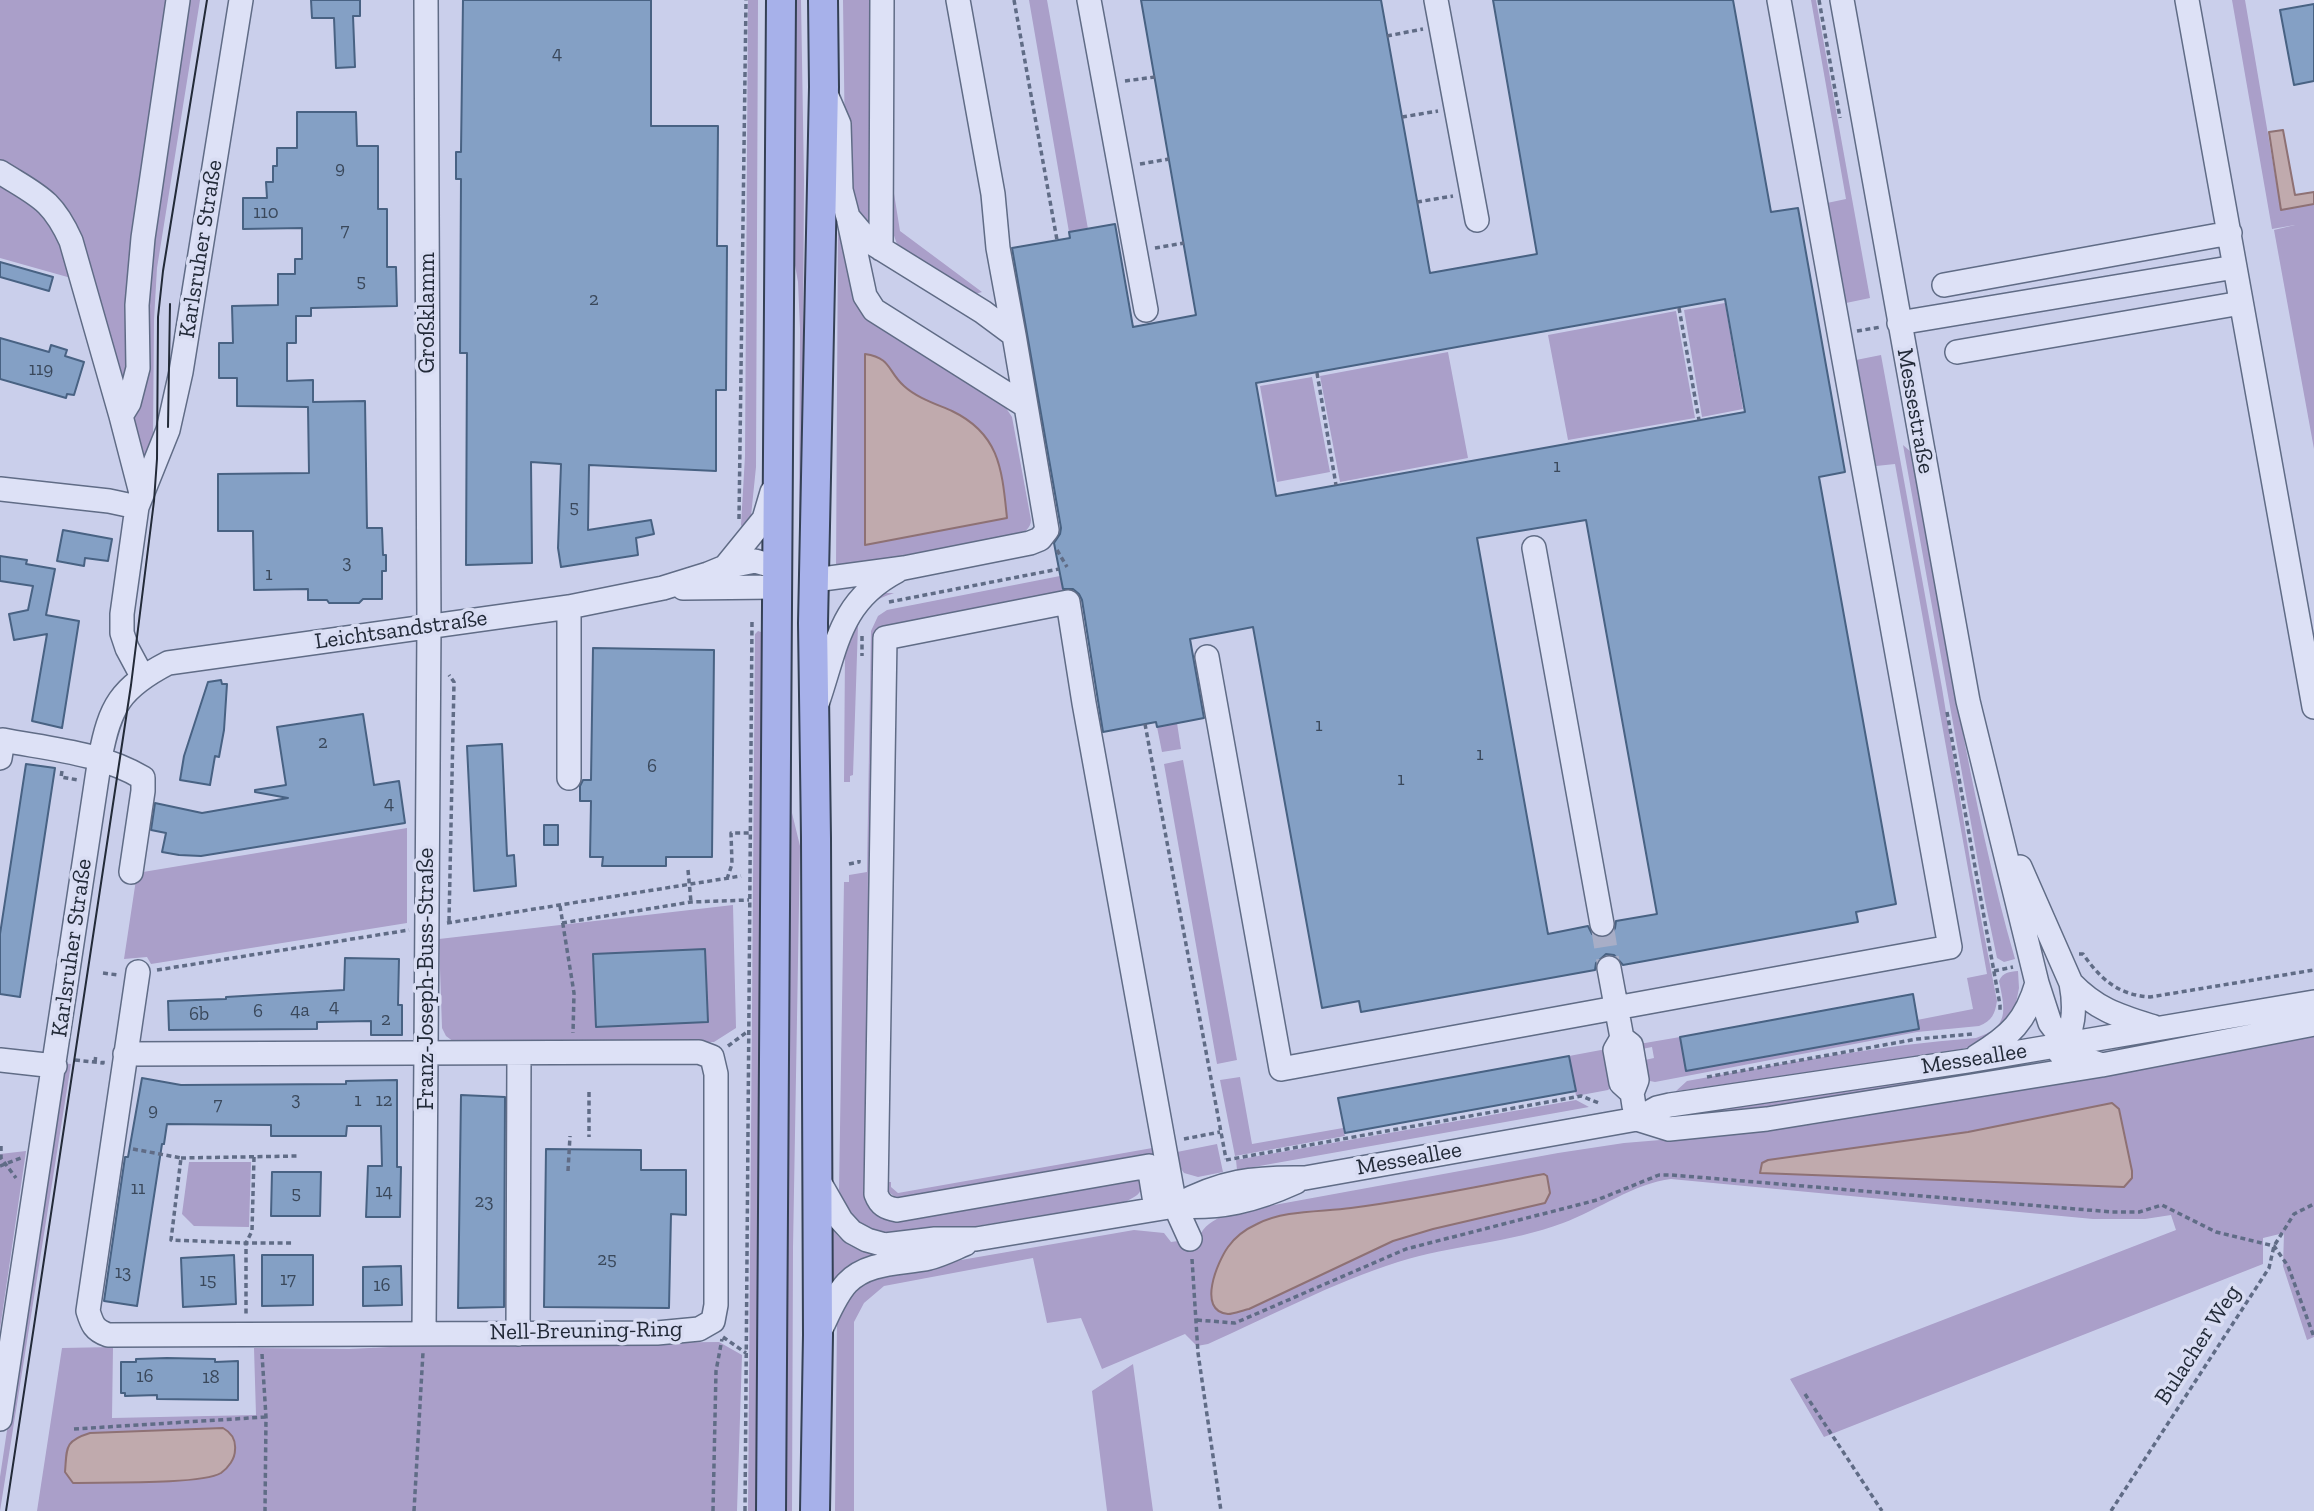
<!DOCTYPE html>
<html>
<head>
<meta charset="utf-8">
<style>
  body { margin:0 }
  canvas { display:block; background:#cacfeb }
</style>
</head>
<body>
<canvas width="2314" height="1511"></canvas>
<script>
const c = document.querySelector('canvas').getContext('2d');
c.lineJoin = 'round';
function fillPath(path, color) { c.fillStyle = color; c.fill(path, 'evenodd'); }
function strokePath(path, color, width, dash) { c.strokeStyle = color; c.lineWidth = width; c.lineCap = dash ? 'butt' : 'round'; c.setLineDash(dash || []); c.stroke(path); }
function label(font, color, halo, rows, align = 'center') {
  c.font = font + ' "Zilla Slab",serif'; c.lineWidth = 7; c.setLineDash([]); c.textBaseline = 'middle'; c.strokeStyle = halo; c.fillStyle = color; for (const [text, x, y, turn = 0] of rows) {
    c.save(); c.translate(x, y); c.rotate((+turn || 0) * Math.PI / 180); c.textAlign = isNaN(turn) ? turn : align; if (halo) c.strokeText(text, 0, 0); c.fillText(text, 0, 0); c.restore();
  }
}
const green = new Path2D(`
  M0 0H176L132 360 124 375 113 373 80 248 0 164Z
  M182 0H200L157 268 154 320 153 439 144 457H137L128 425 142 303Z
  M748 0H758L756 467 751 516 748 526 744 530 741 525 745 456Z
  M792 0H801L804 180 802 526H799L800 329 798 282 793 254Z
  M843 0H873L874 224 867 227 854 210 845 149Z
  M1029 0H1047L1088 229 1069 232Z
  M1811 0H1816L1870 298 1846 303 1827 203 1846 199Z
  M2232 0H2245L2281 210 2314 204V449L2274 230 2295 225 2272 229Z
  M0 178 57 224 71 278 0 258Z
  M892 181 900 231 982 292 972 295 898 247 892 230Z
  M838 224 854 291 1004 405 1012 417 1031 520C1031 528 1024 533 1016 537L836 568Z
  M1725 303 1743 409 1702 417 1684 310Z
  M1676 311 1695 418 1568 440 1548 335Z
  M1448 352 1468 458 1340 482 1320 376Z
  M1881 355 1942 688 1972 872 1997 1001C1995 1014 1992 1021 1979 1026L1917 1032 1655 1082 1650 1081 1645 1060 1654 1058 1652 1047 1642 1049V1043H1645L1680 1037 1687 1071 1918 1029 1917 1020 1973 1009 1967 978 1987 974 1895 464 1876 466 1856 360Z
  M1312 377 1330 472 1277 482 1260 386Z
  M1903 445 1911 452 1917 473C1946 636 1970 800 2015 959L2004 962 1997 958 1985 901Z
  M1060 576 1064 596 875 633 865 1185C868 1204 871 1214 890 1220L1135 1176 1141 1179C1144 1193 1137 1196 1125 1202L902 1238 860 1226 843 1205 839 1190 844 882H849V875L867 872 871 631 878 616 887 610Z
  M882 593H894C876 599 864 606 858 625L853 775 850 776V782H844L845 650C848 628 857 597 882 593Z
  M789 609 792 611V813L800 846 793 1248 792 1511H782Z
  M758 631 761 632 764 641 758 1511H748L755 634Z
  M1177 723 1181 749 1162 752 1157 727Z
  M1183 760 1237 1060 1217 1064 1164 764Z
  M407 828V923L151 964 147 957 124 959 137 873Z
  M733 905 736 1028 714 1042H454L446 1036 442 1028 439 939Z
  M2018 971 2019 988 2014 1013 1982 1044 1950 1052 1864 1066 1676 1091 1687 1081C1783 1064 1879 1045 1976 1038 2010 1027 2005 1010 1999 981 2003 972 2009 972 2018 971Z
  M2314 1031V1337L2307 1340 2283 1266 2284 1233 2263 1238V1264L1824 1437 1790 1379 2176 1230 2171 1215 2145 1219H2093L1671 1179C1635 1183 1598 1210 1563 1223 1510 1243 1452 1245 1398 1262 1334 1282 1269 1317 1208 1344L1197 1346 1185 1334 1102 1369 1081 1318 1047 1323 1033 1258 884 1286 864 1303 854 1322V1511H835L837 1321C848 1296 861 1283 886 1273L1134 1230 1164 1233 1171 1242 1199 1238C1203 1225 1214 1221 1225 1214L1558 1153 1624 1143 1746 1133 1816 1124 1943 1102Z
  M1601 1050 1605 1051 1611 1087 1608 1090 1576 1096 1569 1056Z
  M2032 1061 1997 1070 1778 1108 1656 1119 1728 1105Z
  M62 1063 71 1064 0 1511V1477Z
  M1240 1077 1252 1144 1343 1128 1345 1136 1235 1156 1220 1080Z
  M1576 1100 1589 1107 1237 1170 1236 1160Z
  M1217 1144 1223 1172 1198 1177 1184 1173 1178 1165 1177 1152Z
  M1158 1147V1153L1154 1157 899 1200 885 1189 887 1182H891V1187L898 1193Z
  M26 1151 0 1329V1154Z
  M189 1162H251L249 1227 194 1226 182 1214Z
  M831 1227C845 1249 864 1254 890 1252L832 1287Z
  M719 1342 742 1355 737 1511H37L62 1348 113 1347 112 1418 256 1415 254 1348 349 1349 430 1345Z
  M1133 1364 1153 1511H1107L1092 1391Z`);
const water = new Path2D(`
  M2283 130 2295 195 2314 192V204L2281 210 2269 132Z
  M865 354C892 358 887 371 904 386 917 398 936 404 952 411 1000 434 1002 470 1007 518L865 545Z
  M2112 1103 2119 1109 2132 1171V1178L2124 1187 1760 1173 1762 1163 1768 1160 1968 1132Z
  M1544 1174 1547 1176 1550 1193 1545 1203 1433 1229 1393 1241 1249 1309C1243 1310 1234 1314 1228 1314 1196 1311 1218 1261 1228 1247 1235 1237 1246 1229 1257 1224 1284 1210 1320 1212 1351 1208 1415 1200 1480 1186 1544 1174Z
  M223 1428C232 1433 236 1440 235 1450 235 1459 228 1468 221 1473 200 1485 102 1482 73 1483L65 1472C67 1448 64 1441 90 1433Z`);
const building = new Path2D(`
  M311 0H360V16H353L355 67 336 68 334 18H312Z
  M463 0H651V126H718L717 246H727L726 390H716V471L589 465 588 530 651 520 654 534 636 538 638 555 561 567 558 548 561 464 531 462 532 563 466 565 467 353H460L461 179H456V152H461Z
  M1141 0H1381L1430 273 1537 254 1493 0H1733L1771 212 1798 208 1845 472 1819 477 1896 904 1856 912 1858 922 1623 965 1614 955 1606 954 1596 963 1595 970 1361 1012 1359 1001 1322 1008 1253 627 1190 639 1204 718 1157 727 1156 722 1103 732 1082 600 1079 594 1073 589H1063L1059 569 1054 543 1060 534 1061 528 1012 248 1070 238 1069 232 1115 224 1133 327 1196 315ZM1725 299 1745 412 1276 496 1256 383ZM1586 520 1657 914 1616 921 1615 928 1612 934 1604 938 1592 934 1588 926 1548 934 1477 538Z
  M2314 4V81L2294 85 2280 10Z
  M297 112H356L357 146H378V209H387V267H396L397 306 311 308V316H296V343H287V381L313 380V402L365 401 367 528H382L383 555H386V571H382V599H363L359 603H329L327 600H308V589L254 590 253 531H218V474L309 473 308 407 237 406V378H219V343H233L232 306 278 305V274H295V259H302V228L243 229V198H267L266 182H273V166H277V148H297Z
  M0 262 53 277 49 291 0 277Z
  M0 338 49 352 51 345 67 350 65 356 84 362 74 395 67 394 66 398 0 379Z
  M63 530 112 539 108 561 85 558 84 566 57 561Z
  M0 556 27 560 26 564 55 569 46 615 79 621 62 728 32 721 47 634 14 640 9 614 28 610 33 586 0 581Z
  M593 648 714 650 712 857H666V866H602L603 857H590L591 801H580V786L583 780H591Z
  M221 680 222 684H227L224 730 219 757 215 756 210 785 180 780 184 756 208 682Z
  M363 714 374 785 399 781 405 823 201 856 179 855 162 852 166 833 151 830 155 803 202 813 288 798 255 792V790L286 785 277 727Z
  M502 744 507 856 514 855 516 886 474 891 467 746Z
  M26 764 55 768 20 997 0 994V934Z
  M544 825H558V845H544Z
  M705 949 708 1022 596 1027 593 954Z
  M345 958 399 959 398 1005H402V1035H371V1021L317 1022V1029L169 1030 168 1001 226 999V997L344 990Z
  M1913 994 1919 1029 1686 1071 1680 1037Z
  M1569 1056 1576 1091 1345 1133 1338 1098Z
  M142 1078 181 1085 346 1084V1081L397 1080V1167H401L400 1217H366L368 1166H382L381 1126H347L346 1136H271V1125L167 1124 164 1144H162L137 1306 104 1301 125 1157H128Z
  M461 1095 505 1097 504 1307 458 1308Z
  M546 1149 641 1150V1170H686V1215L671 1214 669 1308 544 1307Z
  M272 1172H321L320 1216H271Z
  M234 1255 236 1304 183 1307 181 1258Z
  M262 1255H313V1305L262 1306Z
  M401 1266 402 1305 363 1306V1267Z
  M167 1358 215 1359V1362L238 1361V1400L157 1399V1395L125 1396V1393H121V1362H136V1359Z`);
const minorTunnel = new Path2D(`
  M1602 924 1609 968`);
const path = new Path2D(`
  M1014 0 1057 240
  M1819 0 1840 118
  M1387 36 1423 29
  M1125 81 1155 77
  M1402 117 1438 111
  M1140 164 1169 159
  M1417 202 1453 196
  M1155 248 1184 243
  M1679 308 1699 420
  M1857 331 1881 327
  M1317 373 1336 485
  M739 519 746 0
  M1057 550 1067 567
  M889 602 1059 569
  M862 636V656
  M1947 712 2000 1005V1011
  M1145 724 1226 1159
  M62 771 61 777 78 780
  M849 864 859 862V860
  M727 879 732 864 731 833H749
  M560 906 574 993 573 1033
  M449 921 454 682 449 675
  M447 923 741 876
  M562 923 691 902 749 900
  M2079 954H2083C2101 980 2119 995 2150 997L2314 970
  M157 970 409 930
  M1994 971 2013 967
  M103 973 118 975
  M728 1046 747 1032
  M75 1060 103 1063V1060
  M95 1062 96 1054
  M1707 1077 1917 1039 1973 1034
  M589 1092V1137
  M1184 1139 1220 1132
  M1 1146V1158L16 1178
  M133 1149 181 1158 171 1240 246 1243V1315
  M254 1157 252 1231 246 1243H294
  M181 1158 297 1156
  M1226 1160 1581 1096 1599 1103
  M0 1166 21 1158
  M568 1171 570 1136
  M1192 1259 1198 1353 1221 1511
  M1197 1320 1235 1323 1406 1249 1597 1200 1659 1175H1672L2112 1212H2139L2162 1205 2216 1232 2274 1246 2288 1266 2314 1337
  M723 1337 746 1353
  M262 1354 266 1417 265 1511
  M1805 1394 1882 1511
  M74 1429 266 1417
  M414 1511 423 1352
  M713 1511 716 1371 722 1339
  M745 1511 752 621
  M2111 1511 2269 1268 2274 1246 2294 1214 2314 1204`);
const minor = new Path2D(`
  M958 0 993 194 998 248 1014 335
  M1089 0 1146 310
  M1436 0 1477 220
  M1842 0 1968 701 2037 983 2050 1023 2066 1044 2087 1060 2102 1065
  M2187 0 2314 707
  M0 172C38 196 52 199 71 241L121 416
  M849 221 865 296 874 310 1026 406
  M881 249 882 0
  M1944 285 2230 233
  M1899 323 2235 267
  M1957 352 2241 303
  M0 489 109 501 137 507
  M141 493 121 416 129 403 138 368 137 305 143 238 178 0
  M1534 548 1602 924
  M725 567 764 519 772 492
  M815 580 904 568 1030 543 1040 539 1047 530 1014 335 983 312 875 245 865 237 848 217 841 190 839 124 826 94
  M683 588 776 587
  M1207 657 1281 1069 1950 947 1779 0
  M142 676 127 648 122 633V614L137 507 168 430 181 372 241 0
  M818 701C837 645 840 601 897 571
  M0 758 3 740C50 749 101 753 143 778V791L131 872
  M569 778V607
  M2020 867 2071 983C2076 1009 2074 1031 2060 1053
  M1609 968 1622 1038 1615 1050 1621 1083 1632 1093
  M2071 983C2097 1010 2119 1016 2154 1027
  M1622 1038 1631 1045 1637 1080 1632 1093 1634 1106
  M125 1054 699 1052 712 1057 716 1074V1305L713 1321 699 1329 657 1333 108 1335C94 1330 92 1324 88 1311 104 1198 121 1085 138 972
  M1977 1056C2010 1036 2026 1021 2037 983
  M0 1060 55 1066
  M1637 1119 1669 1129 1767 1119 2102 1065 2314 1024
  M817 1178 841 1220 852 1232 867 1240 885 1245 935 1239H976L1175 1206C1221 1209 1254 1201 1296 1182
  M1175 1206C1221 1181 1253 1177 1305 1178L1637 1119 1657 1108 1670 1105 1967 1061 2314 1002
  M1156 1209 1149 1166 897 1210C886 1208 880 1205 876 1194L885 638 1068 602 1084 703 1175 1206 1190 1239
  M424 1332 429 626 426 0
  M518 1334 519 1053
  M818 1335C827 1318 834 1297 847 1283 868 1261 902 1264 929 1258 941 1255 953 1249 965 1244
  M0 1419 100 758C110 706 120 688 168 663L569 607 663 588 708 574 725 567 755 561 776 567`);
const major = new Path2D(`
  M771 1511 781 0
  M815 1511 818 1335 816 838 813 623 824 87 823 0`);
const tram = new Path2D(`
  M168 427 170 304
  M6 1511 131 685 154 501 157 459 158 317 163 271 207 0`);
const pathBridge = new Path2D(`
  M688 870 691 902`);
const numberNames = [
  ["4",557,54],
  ["9",340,169],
  ["110",266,213],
  ["7",345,231],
  ["5",361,282],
  ["2",594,300],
  ["119",41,370],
  ["1",1557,467],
  ["5",574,508],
  ["3",347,563],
  ["1",269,575],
  ["1",1319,726],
  ["2",323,743],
  ["1",1480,755],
  ["6",652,767],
  ["1",1401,780],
  ["4",389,804],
  ["4",334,1007],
  ["4a",300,1011],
  ["6",258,1012],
  ["6b",199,1015],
  ["2",386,1020],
  ["3",296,1100],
  ["1",358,1101],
  ["12",384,1101],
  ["7",218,1105],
  ["9",153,1111],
  ["11",138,1189],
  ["14",384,1192],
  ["5",296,1194],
  ["23",484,1202],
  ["25",607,1260],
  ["13",123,1273],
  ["17",288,1280],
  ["15",208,1281],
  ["16",382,1286],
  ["16",145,1377],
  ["18",211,1378]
];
const streetNames = [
  ["Karlsruher Straße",201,249,-81],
  ["Großklamm",427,313,-90],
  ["Messestraße",1915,411,80],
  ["Leichtsandstraße",401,630,-8],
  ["Karlsruher Straße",72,948,-82],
  ["Franz-Joseph-Buss-Straße",426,979,-90],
  ["Messeallee",1974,1059,-9],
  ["Messeallee",1409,1159,-10],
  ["Nell-Breuning-Ring",586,1331,-1],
  ["Bulacher Weg",2198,1345,-57]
];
fillPath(green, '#aa9fc9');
fillPath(water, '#c0aaad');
strokePath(water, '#8e7174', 2);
fillPath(building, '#84a0c5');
strokePath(building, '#486283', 2);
strokePath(minorTunnel, '#a8aec7', 23, [23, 11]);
strokePath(minor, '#606c86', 26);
strokePath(major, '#344055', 32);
strokePath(path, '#606c86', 3.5, [5, 3.5]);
strokePath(minor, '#dde1f6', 23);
strokePath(major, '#a7b1ea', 28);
strokePath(tram, '#222a38', 2);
strokePath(pathBridge, '#606c86', 3.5, [5, 3.5]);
label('19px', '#3a485b', null, numberNames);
label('23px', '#222a38', '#d9ddf3', streetNames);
</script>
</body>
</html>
